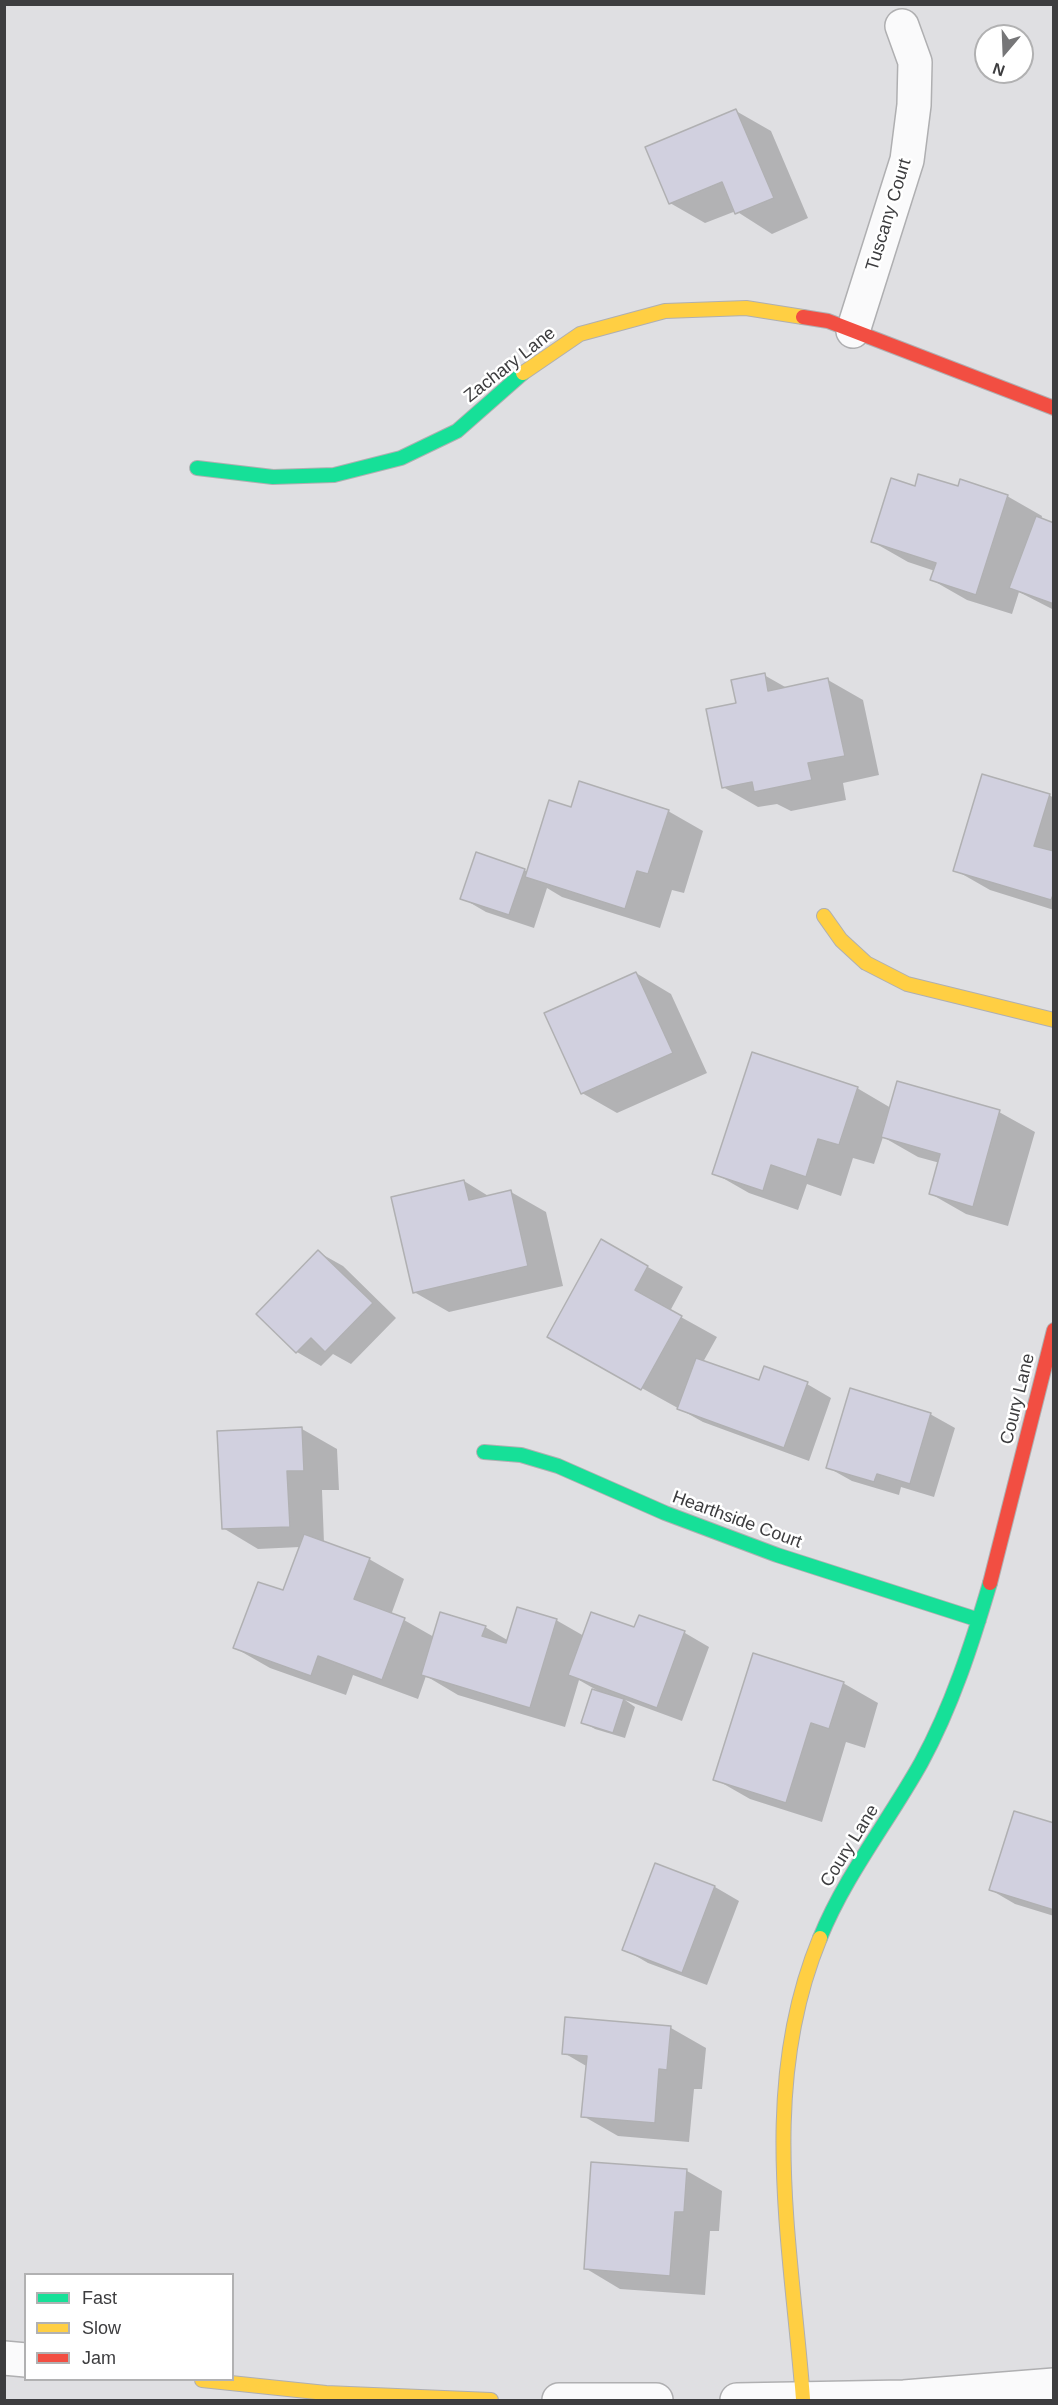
<!DOCTYPE html>
<html>
<head>
<meta charset="utf-8">
<style>
  body { margin:0 }
  #map { position:relative; width:1058px; height:2405px; overflow:hidden; background:#dfdfe2; font-family:Helvetica,sans-serif }
  canvas { display:block }
  .frame { position:absolute; inset:0; border:6px solid #3d3d3f; pointer-events:none }
  .legend { position:absolute; left:24px; top:2273px; width:210px; height:108px; box-sizing:border-box; background:#fff; border:2px solid #b1b1b2; margin:0; padding:8px 10px; list-style:none; font-size:18px; color:#3d3d3f }
  .legend li { display:flex; align-items:center; gap:12px; height:30px }
  .legend b { width:30px; border:2px solid #b1b1b2 }
  .north { position:absolute; left:974px; top:24px; width:60px; height:60px; box-sizing:border-box; background:#fff; border:2px solid #b1b1b2; border-radius:50%; rotate:199deg; font-size:16px; font-weight:700; line-height:24px; text-align:center; color:#3d3d3f }
  .north::after { content:''; display:block; margin:auto; width:21px; height:27px; background:#767678; clip-path:polygon(50% 0,100% 100%,50% 72%,0 100%) }
</style>
</head>
<body>
<div id="map">
<canvas width="1058" height="2405"></canvas>
<div class="frame"></div>
<ul class="legend">
<li><b style="height:8px;background:#16e098"></b>Fast</li>
<li><b style="height:8px;background:#ffcf43"></b>Slow</li>
<li><b style="height:8px;background:#f24e42"></b>Jam</li>
</ul>
<div class="north">N</div>
</div>
<script>
const c = document.querySelector('canvas').getContext('2d');
c.lineJoin = 'round';
function fillPath(path, color) { c.fillStyle = color; c.fill(path, 'evenodd'); }
function strokePath(path, color, width, dash) { c.strokeStyle = color; c.lineWidth = width; c.lineCap = dash ? 'butt' : 'round'; c.setLineDash(dash || []); c.stroke(path); }
function label(font, color, halo, rows, align = 'center') {
  c.font = font + ' Helvetica,sans-serif'; c.lineWidth = 5; c.setLineDash([]); c.textBaseline = 'middle'; c.strokeStyle = halo; c.fillStyle = color; for (const [text, x, y, turn = 0] of rows) {
    c.save(); c.translate(x, y); c.rotate((+turn || 0) * Math.PI / 180); c.textAlign = isNaN(turn) ? turn : align; if (halo) c.strokeText(text, 0, 0); c.fillText(text, 0, 0); c.restore();
  }
}
const shadow = new Path2D(`
  M736 111 771 131 808 218 772 234 736 211 705 223 670 203Z
  M916 488H959L1007 496 1042 516 1041 520 1054 524V610L1019 592 1012 614 967 600 932 580 935 571 908 562 873 542Z
  M764 675 787 688 828 680 863 700 879 775 843 783 846 800 791 811 777 804 758 807 723 787 738 705Z
  M1049 795 1054 798V910L990 890 955 870Z
  M572 809 668 811 703 831 684 893 672 890 660 928 562 897 547 888 534 928 486 912 462 898 524 870 528 872Z
  M636 973 671 994 707 1073 617 1113 582 1093Z
  M857 1088 891 1108 999 1112 1035 1132 1008 1226 966 1214 931 1194 940 1163 918 1157 883 1137 874 1164 853 1158 841 1196 807 1184 798 1210 749 1193 714 1173Z
  M464 1181 490 1197 511 1192 546 1212 563 1286 449 1312 414 1292Z
  M602 1241 683 1287 670 1311 717 1337 703 1362 760 1382 807 1384 831 1398 809 1461 703 1422 584 1356Z
  M318 1252 343 1266 396 1318 351 1364 333 1354 321 1366 297 1352 258 1314Z
  M930 1414 955 1428 934 1497 901 1487 899 1495 852 1481 827 1467Z
  M302 1429 337 1449 339 1490H322L324 1543 369 1559 404 1579 391 1615 404 1620 434 1637 485 1627 509 1641 556 1620 584 1636 635 1629 640 1616 685 1633 709 1647 682 1721 625 1700 635 1707 625 1738 595 1729 583 1722 600 1692 579 1680 565 1727 458 1695 426 1676 418 1699 353 1675 346 1695 270 1668 235 1648 284 1592 300 1547 258 1549 223 1528Z
  M843 1683 878 1703 865 1748 846 1742 822 1822 750 1799 715 1779Z
  M1054 1825V1916L1015 1904 991 1890Z
  M715 1887 739 1901 707 1985 648 1963 624 1949Z
  M671 2028 706 2048 702 2089H694L689 2142 618 2136 583 2116 588 2067 564 2053Z
  M687 2171 722 2191 719 2231H710L705 2295 620 2289 585 2268Z`);
const building = new Path2D(`
  M736 109 774 198 735 214 722 182 669 204 645 147Z
  M918 474 958 486 960 479 1008 495 976 595 930 580 936 563 871 542 891 478 915 486Z
  M1036 516 1054 523V604L1009 588Z
  M765 673 768 691 828 678 845 756 808 763 812 780 754 792 752 782 722 788 706 709 736 703 731 680Z
  M982 774 1050 794 1034 846 1054 851V893L1051 900 953 871Z
  M579 781 669 810 648 874 637 871 625 909 525 877 549 800 571 807Z
  M476 852 525 869 509 915 460 899Z
  M636 972 673 1053 581 1094 544 1013Z
  M752 1052 858 1087 839 1145 818 1139 806 1177 771 1165 763 1191 712 1174Z
  M897 1081 1000 1110 973 1207 929 1194 940 1154 881 1137Z
  M464 1180 469 1200 511 1190 528 1266 413 1293 391 1197Z
  M601 1239 648 1266 635 1290 682 1316 641 1390 547 1337Z
  M318 1250 373 1303 325 1352 311 1338 296 1353 256 1314Z
  M696 1358 759 1380 764 1366 808 1382 784 1448 677 1409Z
  M850 1388 931 1413 910 1484 877 1474 874 1482 826 1468Z
  M302 1427 304 1471H287L290 1527 222 1529 217 1431Z
  M304 1534 370 1558 354 1599 405 1618 382 1680 318 1656 311 1676 233 1648 258 1582 283 1590Z
  M517 1607 557 1619 530 1708 421 1675 440 1612 486 1626 482 1636 506 1643Z
  M591 1612 634 1627 639 1615 685 1631 657 1708 568 1675Z
  M753 1653 844 1682 829 1729 811 1723 786 1803 713 1780Z
  M592 1689 624 1699 613 1733 581 1723Z
  M1014 1811 1054 1823V1910L989 1890Z
  M655 1863 715 1886 682 1973 622 1950Z
  M565 2017 671 2026 667 2070 659 2069 655 2123 581 2117 587 2056 562 2054Z
  M591 2162 687 2169 684 2212H675L670 2276 584 2269Z`);
const street = new Path2D(`
  M853 331 907 160 914 105 915 62 902 26
  M4 2358 26 2360
  M559 2400H656
  M737 2400 904 2397 1054 2385`);
const fast = new Path2D(`
  M197 468 273 477 334 475 401 458 457 431 523 373
  M484 1452 521 1455 558 1466 665 1513 777 1555 979 1620
  M820 1938C845 1876 888 1822 921 1763 952 1706 972 1644 990 1583`);
const slow = new Path2D(`
  M523 373 580 334 665 311 746 308 803 317
  M824 916 841 940 866 963 907 984 1054 1020
  M202 2380 326 2393 491 2400
  M803 2399C791 2243 758 2088 820 1938`);
const jam = new Path2D(`
  M803 317 828 321 1054 408
  M990 1583 1054 1330`);
const streetNames = [
  ["Tuscany Court",889,215,-73],
  ["Zachary Lane",510,365,-38],
  ["Coury Lane",1018,1399,-76],
  ["Hearthside Court",737,1520,20],
  ["Coury Lane",850,1846,-58]
];
fillPath(shadow, '#0003');
fillPath(building, '#d1d0df');
strokePath(building, '#b0b0b2', 1.5);
strokePath(street, '#afafb1', 36);
strokePath(fast, '#afafb1', 16);
strokePath(slow, '#afafb1', 16);
strokePath(jam, '#afafb1', 16);
strokePath(street, '#fafafb', 33);
strokePath(fast, '#16e098', 14);
strokePath(slow, '#ffcf43', 14);
strokePath(jam, '#f24e42', 14);
label('18px', '#3d3d3f', '#fff', streetNames);
</script>
</body>
</html>
